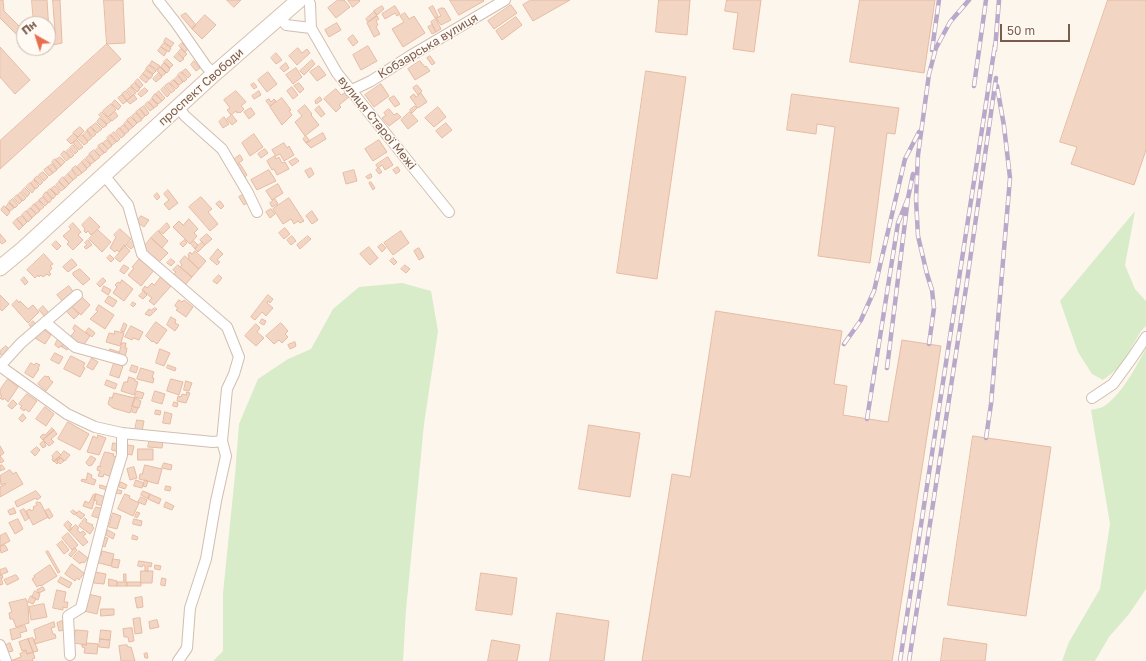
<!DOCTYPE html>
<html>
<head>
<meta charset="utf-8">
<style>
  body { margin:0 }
  #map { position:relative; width:1146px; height:661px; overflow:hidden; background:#fdf6ec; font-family:"Golos Text",sans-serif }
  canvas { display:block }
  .north { position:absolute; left:16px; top:16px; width:40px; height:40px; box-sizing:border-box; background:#fffaf3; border:1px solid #cabbb1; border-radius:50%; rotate:321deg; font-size:11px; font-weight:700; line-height:16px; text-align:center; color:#7a5c4d }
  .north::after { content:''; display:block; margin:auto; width:14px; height:18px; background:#e76f51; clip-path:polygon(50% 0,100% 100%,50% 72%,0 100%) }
  .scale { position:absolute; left:1000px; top:24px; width:70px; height:18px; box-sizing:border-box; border:2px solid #7a5c4d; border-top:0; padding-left:5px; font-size:12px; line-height:14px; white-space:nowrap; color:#7a5c4d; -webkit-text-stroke:3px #fffaf3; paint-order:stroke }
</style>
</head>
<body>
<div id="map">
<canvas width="1146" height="661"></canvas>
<div class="north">Пн</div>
<div class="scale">50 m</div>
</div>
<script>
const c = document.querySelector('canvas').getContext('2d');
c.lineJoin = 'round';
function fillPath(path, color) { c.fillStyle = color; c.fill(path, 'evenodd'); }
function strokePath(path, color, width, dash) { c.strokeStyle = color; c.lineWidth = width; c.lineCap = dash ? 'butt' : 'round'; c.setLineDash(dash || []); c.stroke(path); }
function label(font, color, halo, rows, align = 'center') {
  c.font = font + ' "Golos Text",sans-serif'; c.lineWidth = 3; c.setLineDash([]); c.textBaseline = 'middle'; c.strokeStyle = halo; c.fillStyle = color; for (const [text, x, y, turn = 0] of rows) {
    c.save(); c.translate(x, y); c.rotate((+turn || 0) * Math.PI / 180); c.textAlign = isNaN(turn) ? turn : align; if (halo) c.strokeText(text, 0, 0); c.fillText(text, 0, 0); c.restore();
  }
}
const green = new Path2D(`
  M1135 211 1125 265 1135 289 1146 301V326L1141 331 1120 367 1103 380 1092 374 1078 352 1060 301Z
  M402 283 431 291 438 331 424 424 406 610 403 661H213L223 651V593L235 475 239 424 258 379 288 359 311 349 333 309 359 287Z
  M1146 348V589L1129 614 1109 637 1095 661H1062L1069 642 1100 589 1110 524 1091 410C1095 409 1102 408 1106 405 1123 392 1136 367 1146 348Z`);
const building = new Path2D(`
  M0 0H3L4 11 24 31V42L0 18Z
  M32 0H47L49 31H48V24H34Z
  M53 0H60L62 43 48 46V38L55 35Z
  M104 0H123L125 43 107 44Z
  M227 0H241L234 7Z
  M338 0H344L350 7 336 18 328 8Z
  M348 0H359L360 1 353 7Z
  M450 0H483L484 1 459 15Z
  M531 0H570L533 21 523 5Z
  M659 0H690L687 35 656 32Z
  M727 0H761L754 52 733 49 738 13 725 11Z
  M860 0H935L924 73 850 62Z
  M1108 0H1146V150L1134 185 1071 164 1077 147 1060 142Z
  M511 5 517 13 494 29 488 21Z
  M382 6 384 9 377 15 374 11Z
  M395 6 400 14 397 16 395 13 385 19 382 14Z
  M433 6 438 16 435 18 429 8Z
  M442 8V9L444 8 451 20 441 25 436 18 441 16 438 10Z
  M374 12 377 16 368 22 366 19Z
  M186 13 196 25 192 29 181 16Z
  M405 13 409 19 414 16 425 33 403 47 392 29 404 22 400 16Z
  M205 15 216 25 202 39 192 29Z
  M377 16 379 19 376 21 378 25 376 27 380 34 374 37 367 23Z
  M516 17 522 25 502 40 496 31Z
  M436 19 441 29 436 32 431 22Z
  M337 23 341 30 329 37 325 30Z
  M432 25 436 32 432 34 428 27Z
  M353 35 358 42 353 46 348 39Z
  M166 38 174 43 171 47 164 42Z
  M164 43 171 48 169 52 161 47Z
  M182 43 188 49 185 52 179 46Z
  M107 44 121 59 0 169V141Z
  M368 46 377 61 361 70 353 55Z
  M0 47 30 80 15 94 0 77Z
  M161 47 167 51 164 56 158 51Z
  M298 48 302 53 307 49 310 53 297 65 289 56Z
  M181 49 187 54 183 58 178 53Z
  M178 53 184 59 180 62 174 57Z
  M276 53 282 60 276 64 271 58Z
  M430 56 435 63 432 65 427 58Z
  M167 59 173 65 170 68 164 62Z
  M312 60 315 64 304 75 300 71Z
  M152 61 160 66 157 70 150 65Z
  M194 61 200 68 196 71 191 65Z
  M420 61 425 67 426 66 430 71 415 80 408 69Z
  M164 63 170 69 167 73 161 67Z
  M286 63 289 68 284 72 280 68Z
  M149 65 156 71 153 74 146 69Z
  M319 66 326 75 317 81 310 72Z
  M160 67 166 73 162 76 157 71Z
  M296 68 302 77 293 84 286 75Z
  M186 69 191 75 188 78 182 72Z
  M146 70 153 75 150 79 143 74Z
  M646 71 686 77 657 279 617 273Z
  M181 72 187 79 184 82 178 75Z
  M268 72 277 84 267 92 258 80Z
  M159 73 162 77 156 82 153 79Z
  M143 74 149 79 146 83 140 78Z
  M178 76 183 82 179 85 174 80Z
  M138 79 143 85 140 88 135 82Z
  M173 80 179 86 176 89 170 83Z
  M135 83 140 89 137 92 131 86Z
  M169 83 175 90 171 93 165 86Z
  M254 83 257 87 254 89 251 85Z
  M299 83 304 89 300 93 294 86Z
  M381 84 389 96 374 107 365 95Z
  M417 85 422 91 418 95 413 88Z
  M131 87 136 93 132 96 127 90Z
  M164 87 170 94 167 97 161 90Z
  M292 87 298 95 293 99 287 91Z
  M145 88 148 91 141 97 138 94Z
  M336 89 341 95 345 93 349 97 339 105 341 107 336 112 324 99Z
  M126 91 131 97 127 100 122 94Z
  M159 91 165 98 162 101 156 94Z
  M236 91 246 102 241 106 244 109 240 113 239 112 237 113 236 111 231 115 227 110 230 108 224 100Z
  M259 91 261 95 254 99 252 96Z
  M421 93 427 102 418 108 410 97 414 94 416 97Z
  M155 94 162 101 158 104 152 98Z
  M792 94 899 108 895 134 887 133 870 263 818 256 835 127 817 124 816 134 787 130Z
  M122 95 127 101 123 104 118 98Z
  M134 95 137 99 130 104 127 101Z
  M394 96 400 104 395 107 389 99Z
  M320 97 322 100 316 104 315 101Z
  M282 98 291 110 289 111 292 115 282 125 270 107Z
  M152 99 158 105 154 108 149 102Z
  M269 99 271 102 274 99 276 101 270 106 266 101Z
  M115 100 121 106 118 110 112 104Z
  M148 102 154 108 150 111 145 105Z
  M111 104 116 110 108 117 103 111Z
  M305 105 312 114 311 115 319 125 305 136 295 122 302 116 298 111Z
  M144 106 149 113 146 116 140 109Z
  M319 106 325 114 321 117 315 110Z
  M415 106 417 108 412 113 410 110Z
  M438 107 446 117 434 127 425 118Z
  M251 108 255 114 249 119 244 112Z
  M140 109 145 116 142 119 136 112Z
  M389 109 394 115 397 113 401 117 389 126 382 118 386 115 384 113Z
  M102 112 111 121 107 124 99 115Z
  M115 112 118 116 112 121 109 117Z
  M410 112 418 121 408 129 401 120Z
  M136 113 142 120 137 123 132 116Z
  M232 115 237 121 232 125 227 119Z
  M131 117 137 123 133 127 127 120Z
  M224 117 229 124 223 128 219 122Z
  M100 118 107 125 103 128 97 122Z
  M127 121 133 127 129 130 124 124Z
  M96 123 102 129 97 133 91 127Z
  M446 123 452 130 442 138 436 131Z
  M124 125 129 131 125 134 120 128Z
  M80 127 84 131 78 137 73 133Z
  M91 127 96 134 93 137 87 130Z
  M119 128 125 135 121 138 116 132Z
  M87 131 92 138 88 141 83 135Z
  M114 132 120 139 117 142 111 135Z
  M323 133 326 139 311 148 306 143Z
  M74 134 78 138 71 144 67 140Z
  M254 134 263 147 250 156 242 143Z
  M82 135 88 142 84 145 78 139Z
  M110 135 116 142 112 145 107 138Z
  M306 136 310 141 306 143 303 139Z
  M77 140 83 147 79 150 73 143Z
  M107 140 112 146 108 149 103 143Z
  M379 140 387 152 373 161 365 149Z
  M102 143 108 149 105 153 98 146Z
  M284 143 287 148 289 146 294 155 284 161 280 154 276 156 272 150Z
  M73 145 78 151 75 154 70 148Z
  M99 147 104 153 100 156 95 151Z
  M69 149 74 155 71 158 66 152Z
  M265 149 268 153 261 158 258 154Z
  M94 150 100 157 95 161 89 154Z
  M64 151 70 158 66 161 61 155Z
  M90 155 95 161 91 164 86 158Z
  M240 155 243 160 236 165 233 160Z
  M275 156 276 159 279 157 282 163 285 162 289 169 277 175 274 169 272 170 267 161Z
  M60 157 65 162 61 166 56 160Z
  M388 157 393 165 385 170 382 165 378 168 376 165Z
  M296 158 299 161 292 166 289 162Z
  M55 159 61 166 57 169 52 162Z
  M85 159 91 165 87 168 82 162Z
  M82 162 87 169 82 173 77 167Z
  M52 164 57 170 53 173 48 167Z
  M240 164 247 175 244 178 236 167Z
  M76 166 82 173 78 176 72 169Z
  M48 167 53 173 49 176 44 170Z
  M398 167 400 171 396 174 393 170Z
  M311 168 314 174 309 178 305 171Z
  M379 168 382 172 379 174 376 170Z
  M72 170 77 177 73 180 68 174Z
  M269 170 276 181 257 190 251 180Z
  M354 170 357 181 346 184 343 173Z
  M43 172 48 177 44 181 39 175Z
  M68 174 73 180 69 184 64 178Z
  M371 174 372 177 368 179 366 177Z
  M38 176 43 182 40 185 34 179Z
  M63 177 69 184 65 188 59 181Z
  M34 180 39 186 36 189 31 183Z
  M59 182 65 188 61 191 56 185Z
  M371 182 375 188 373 190 369 183Z
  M30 183 35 189 32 193 26 187Z
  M278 184 283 193 272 200 266 191Z
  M55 186 60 192 57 195 51 189Z
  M25 188 30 193 27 197 22 191Z
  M50 189 56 195 53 199 47 192Z
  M168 190 178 203 169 210 164 204 169 200 164 194Z
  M21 192 26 198 23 201 18 195Z
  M46 192 52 199 49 203 43 196Z
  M157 193 160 197 157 200 154 196Z
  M244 194 249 202 244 205 239 197Z
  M17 195 22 201 19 204 14 198Z
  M43 197 48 203 45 206 39 200Z
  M201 197 212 209 208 212 218 224 210 231 189 207Z
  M289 198 304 221 300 223 298 221 294 224 291 219 283 224 273 209Z
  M13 199 18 205 15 208 9 202Z
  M275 199 278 204 272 207 270 203Z
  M39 201 44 207 40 210 35 204Z
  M220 201 224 206 221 209 216 204Z
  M9 203 14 208 10 211 6 207Z
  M34 204 40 211 36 214 31 208Z
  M4 206 10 212 7 216 1 210Z
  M30 208 36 214 32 218 27 211Z
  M271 209 275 214 270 218 266 212Z
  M26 211 32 218 28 222 22 215Z
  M312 211 318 220 312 224 306 216Z
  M22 216 27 222 23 226 17 219Z
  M141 216 149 220 144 227 137 222Z
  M90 217 100 227 91 235 88 231 86 233 84 231 85 229 82 225Z
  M17 219 23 226 19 230 13 223Z
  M189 219 198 229 194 233 197 236 190 244 173 227 179 221 183 225Z
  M73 223 81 232 78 235 83 240 73 250 67 244 69 242 63 236 71 229 69 227Z
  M167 223 170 227 163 234 159 231Z
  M285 228 290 234 284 239 279 233Z
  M120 229 131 239 125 246 124 245 119 252 117 250 115 252 110 248 116 237 114 235Z
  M98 230 111 242 102 252 89 239Z
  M158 231 168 241 162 248 151 238Z
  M401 231 409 243 393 255 384 243Z
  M0 234 6 241 2 244 0 242Z
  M207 234 212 239 205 245 200 240Z
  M292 236 296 241 291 245 287 240Z
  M308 236 311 239 300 249 297 245Z
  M151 238 168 253 159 262 143 248Z
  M88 240 92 245 86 249 84 247 87 245 85 243Z
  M185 240 187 243 183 247 180 244Z
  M56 241 61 246 57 250 52 245Z
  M132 241 136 244 131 249 127 246Z
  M194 241 198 245 195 249 191 244Z
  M202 242 205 245 198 252 195 249Z
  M382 244 386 248 382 252 378 247Z
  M125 246 130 251 120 262 115 258Z
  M369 247 378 258 370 265 360 254Z
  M419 248 424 257 419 260 414 251Z
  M218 249 223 254 217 260 220 262 217 265 210 259Z
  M195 251 206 261 199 269 188 259 189 257 188 255 190 252 192 254Z
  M44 254 53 264 50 266 52 268 49 272 51 274 49 276 47 274 43 277 41 275 39 277 38 275 35 278 27 270Z
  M110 255 114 259 111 262 107 258Z
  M185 256 199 269 192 277 180 267 182 265 180 262Z
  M142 258 155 269 141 286 128 275 134 268 132 267 139 259 140 260Z
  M393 258 397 262 394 265 390 261Z
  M72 259 77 265 68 272 63 267Z
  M171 259 175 262 171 266 167 263Z
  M124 265 129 268 124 274 120 271Z
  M178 265 192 277 185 285 173 275 176 272 173 270Z
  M405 265 410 269 406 273 401 269Z
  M80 269 90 279 83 285 73 275V273Z
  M219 275 222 278 217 284 213 281Z
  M24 277 28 282 25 285 21 280Z
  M161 277 171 286 154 305 149 301 152 298 142 290 145 286 147 288 152 283 154 285Z
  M103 278 106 281 100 287 97 284Z
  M122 280 133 289 124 301 113 293 117 287 115 285 118 282 120 283Z
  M69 286 74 293 63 302 57 295Z
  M104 286 111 290 108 295 102 291Z
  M144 291 147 295 143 299 139 296Z
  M0 295 9 304 2 311 0 309Z
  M268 295 273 299 270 303 268 301 267 303 273 308 266 316 262 312 255 320 251 317Z
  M109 296 117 301 113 307 105 302Z
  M82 297 90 305 81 315 71 306Z
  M17 300 19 303 20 301 28 309 33 305 39 312 28 323 12 305Z
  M179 300 182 302 184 300 193 307 186 317 176 310 178 308 175 306Z
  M133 302 136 304 133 307 131 305Z
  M99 305 114 315 105 329 90 319 98 311 96 310Z
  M43 306 49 313 45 317 39 310Z
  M71 306 79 314 74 319 66 311Z
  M155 308 157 309 150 316 145 314 149 309 151 310Z
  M716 311 842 331 834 384 847 386 843 415 888 422 902 340 941 346 892 661H642L672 474 690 477Z
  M171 317 176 320 175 323 179 325 175 331 167 325Z
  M262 319 266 321 264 325 260 323Z
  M33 321 36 325 32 328 29 325Z
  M156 322 167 330 157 344 153 341 152 342 146 336Z
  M124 323 127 325 124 332 121 331Z
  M281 323 288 331 285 334 288 337 282 343 279 340 274 344 266 336Z
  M256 324 260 328 257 332 264 338 256 346 245 336Z
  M75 325 90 336 83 346 70 337 75 331 73 329Z
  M131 326 143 332 139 340 133 338 132 340 125 337Z
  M89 328 95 333 92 337 86 332Z
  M43 329 51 335 45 344 35 338 39 332 40 333Z
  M115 331 124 333 120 346 106 342 109 333 114 334Z
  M58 339 64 343 62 347 60 346 59 348 55 345Z
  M295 342 296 346 290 349 288 345Z
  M64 343 70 346 67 350 62 347Z
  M122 343H126L125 348H127L125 358 119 356Z
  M6 346 10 350 3 356 0 354V351Z
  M110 349 119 352 117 357 108 355Z
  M160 349 170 353 164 366 156 363Z
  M55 353 63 357 59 364 51 360Z
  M71 356 85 363 83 367 85 368 80 377 64 369Z
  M92 358 98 362 93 370 87 367Z
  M31 363 34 365 36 363 40 365 38 368 39 369 33 378 25 373Z
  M114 363 123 366 119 378 110 375Z
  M132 365 138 367 136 373 130 371Z
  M168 365 176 368 175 371 167 368Z
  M141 368 154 372 152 378H154L153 383 137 379Z
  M45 376 47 377 48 376 50 378 49 379 53 382 46 391 38 384Z
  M129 377 135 379V381L138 382 134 395 121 391 124 382H127Z
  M8 379 18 387 8 402 4 398 3 400 0 398 2 396 0 395V390Z
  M171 379 183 382 179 395 167 391Z
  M107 380 117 384 115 389 105 385Z
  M186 381 192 383 189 391 184 390Z
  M137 391 144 393 142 399 135 397Z
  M155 391 165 394 162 404 152 401Z
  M187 392 190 393 186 403 177 401 178 396 181 397 182 394 186 395Z
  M114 393 135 398 130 413 113 408 108 404 110 397 112 398Z
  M27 394 37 401 29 412 25 409 24 411 20 408 22 406 19 404Z
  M135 398 141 401 139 408 132 406Z
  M13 400 17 404 12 409 8 406Z
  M174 402 178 403 177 407 173 406Z
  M45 407 54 414 46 426 36 419Z
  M134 407 138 408 136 413 132 412Z
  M156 410 161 411 160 415 155 414Z
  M165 412 172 414 170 424 163 423Z
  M23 414 26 418 22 422 19 419Z
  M137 420 144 421 142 431 135 430Z
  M68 422 89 434 80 450 58 439Z
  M589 425 640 433 630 497 579 489Z
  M52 428 54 430 43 440 40 437 43 434 45 435Z
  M54 430 57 434 51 439 54 442 49 446 43 440Z
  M98 435 106 438 99 455 87 452 93 436 97 438Z
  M973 436 1051 447 1026 616 948 605Z
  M150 439 163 441 162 448 148 447Z
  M44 441 46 446 43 448 40 444Z
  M113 443 119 444 118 452 112 450Z
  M128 445 134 446 132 455 126 454Z
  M0 446 4 453 0 456 4 461 1 463 0 462Z
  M37 447 40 450 35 456 31 452Z
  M138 449H153V460H138Z
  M57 451 61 455 54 462 52 460 53 458 52 456Z
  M64 451 70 455 65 461 60 457Z
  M105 452 114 454 113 456 118 457 111 477 104 474 103 477 98 476 100 471 97 470 98 466 101 467 100 465Z
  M91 456 96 459 92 465 89 466 86 463Z
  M59 457 61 458 57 461 58 463 57 464 54 461Z
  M61 458 64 461 60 464 57 461Z
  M164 463 172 465 171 470 162 468Z
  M2 465 5 469 0 471V466Z
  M145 465 162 469 158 484 139 479 140 474H142Z
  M134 467 137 478 130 480 127 469Z
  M10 470 13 474 16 472 23 484 0 497V487L6 484 5 483 1 485 0 476Z
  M88 473 92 475 91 478 96 480 94 485 81 481 82 479 86 480Z
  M136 480 144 483 142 488 134 486Z
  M145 480 148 481 146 487 143 486Z
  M121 482 127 485 125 489 119 487Z
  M100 485 107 487V490L100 488Z
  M166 486 171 487 170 491 165 490Z
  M116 489 122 491 121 494 115 493Z
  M36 491 41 497 37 500 36 498 17 507 15 502Z
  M143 491 150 494 148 499 141 495Z
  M96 494 106 497 103 506 96 504 97 501 94 500Z
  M96 494 92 509 83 506 85 501 89 503 93 495Z
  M125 494 130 496 129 498 139 503 133 516 118 509Z
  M150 494 161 499 159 504 148 499Z
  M141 497 147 500 145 505 138 502Z
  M38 502 39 503 40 502 48 517 33 525 26 511 30 509 31 511 34 509 33 507 37 505 36 503Z
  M166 502 174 506 172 510 164 507Z
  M96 507 104 509 101 519 92 516Z
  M14 508 16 513 10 515 8 511Z
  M24 509 29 518 25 521 20 511Z
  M49 509 53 516 49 519 45 511Z
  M73 510 77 513 74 515 71 512Z
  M79 511 85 515 81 519 76 515Z
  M137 512 140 513 137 518 135 517Z
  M113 513 121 516 117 529 109 527Z
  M85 518 87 520 86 522 93 525 92 526 94 528 90 534 79 526Z
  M18 519 23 529 15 534 9 523Z
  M134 519 142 521 141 526 133 524Z
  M68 521 72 525 70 526 72 529 69 531 64 525Z
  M76 525 79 528 77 529 80 533 83 531 86 534 83 536 88 542 83 546 69 531Z
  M108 530 115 534 113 539 106 535Z
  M6 533 10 541 0 546V536Z
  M68 533 78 545 72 550 62 538Z
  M133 535 138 537 137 540 132 539Z
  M103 537 108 538 105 547 100 545Z
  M62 541 69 550 64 554 57 545Z
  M5 545 8 550 1 553 0 547Z
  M75 548 77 550 71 557 69 555Z
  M48 551 60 572 58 573 46 552Z
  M79 551 88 558 84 563 81 562 80 564 73 558Z
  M102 551 114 554 111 566 95 562 97 554 101 555Z
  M113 559 120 560 118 568 112 567Z
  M139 561 152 563 151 567 148 566V571H145V566L143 565 142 567 138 566Z
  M72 564 84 573 79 580 77 578 75 581 65 574Z
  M50 565 57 576 41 586 40 585 37 587 32 579 35 577 34 576Z
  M155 565 161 566 160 570 155 569Z
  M6 568 8 572 0 575V570Z
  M141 571H153L152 583H141Z
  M95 572 106 574 104 584 94 583Z
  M481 573 517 578 512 615 476 610Z
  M124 574H126V581H124Z
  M0 575H2L3 578H1L3 584 0 585Z
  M16 575 19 579 7 585 4 580Z
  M61 577 72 583 69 588 58 582Z
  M162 578 166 579 165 586 161 585Z
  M109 579 117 581V586H109Z
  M118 582H127V586H117Z
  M127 582H141V586H127Z
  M43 587 45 590 39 593 37 590Z
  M57 590 66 592 64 602H68L67 608 63 607V610L53 608Z
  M35 591 40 594 38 600 32 597Z
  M88 594 101 597 97 614 84 611Z
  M31 596 36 599 33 604 28 602Z
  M142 597 143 607 137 608 135 598Z
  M26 599 28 606 29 623 16 627 13 619H10L9 613 12 612 9 603Z
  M44 604 47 617 31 620 29 607Z
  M101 609H114V615L101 616Z
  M557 613 609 621 604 661H550Z
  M140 618 142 633 135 634 133 619Z
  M157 620 159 627 150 629 149 622Z
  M62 621 65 630 59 631 57 623Z
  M54 622 55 627 51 628 53 634H55L56 638 35 644 34 640 36 639 34 630Z
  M25 626 27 631 20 633 21 637 12 640 10 630Z
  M132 628 134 641 129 642 128 637H124L123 629Z
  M76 630 88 631 86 645 74 643Z
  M101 630 111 631 110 640 100 639Z
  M33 638 38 651 33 652 28 639Z
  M944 638 987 644 985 661H941Z
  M28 639 33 652 27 654 26 650 22 651 19 642Z
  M100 639 110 640 109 648 99 647Z
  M492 640 520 645 517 661H488Z
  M10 643 13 651 8 652 6 645Z
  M87 643 98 644 97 654 84 653 85 648 82 647V644L86 645Z
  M127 645 128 647H131L135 661H121L119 646Z
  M26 651 27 654 33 652 35 658 32 659 33 661H10L21 657 20 654Z
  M147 653 148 658H145L144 654Z`);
const minor = new Path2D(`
  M158 0 176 23 206 66 214 74
  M308 0 310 4 311 28 337 73 449 212
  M280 16 286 25 311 28
  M350 91 371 81 410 56 505 0
  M178 107 185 116 222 149 248 193 257 212
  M104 175 128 205 142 254 227 327 239 357 234 374 227 389 222 441 226 456 216 501 206 559 190 608 187 648 178 661
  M45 322 75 347 122 360
  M0 366 67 414 95 427 122 433 213 442 222 441
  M0 366 21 343 77 295
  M1092 398 1113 384 1132 358 1146 337
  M0 645 6 661
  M70 655 68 616 81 608 111 491 122 455V433`);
const secondary = new Path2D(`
  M0 268 23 249 214 74 299 0`);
const rail = new Path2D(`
  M932 50 939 0
  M995 50 999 0
  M974 86 986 0
  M844 344 861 320 874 291 905 159 919 132
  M929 344 934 308 932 290 927 274 918 236 916 199 918 155 929 74 936 48 950 22 969 0
  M887 368 908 198 913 174
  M867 419 898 223 908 198
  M986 438 991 404 1010 178 1004 126 997 86
  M900 661 995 45
  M909 661 966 288 996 78`);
const streetNames = [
  ["Кобзарська вулиця",428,46,-31],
  ["проспект Свободи",201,87,-42],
  ["вулиця Старої Межі",377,123,51]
];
fillPath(green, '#d8ecc9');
fillPath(building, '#f3d5c3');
strokePath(building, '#e6bba3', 1);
strokePath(minor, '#d1beb0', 12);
strokePath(secondary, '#d6c0b0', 17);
strokePath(minor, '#fff', 10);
strokePath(secondary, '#fff', 15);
strokePath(rail, '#b9a8c9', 4.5);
strokePath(rail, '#fffaf3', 3, [9]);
label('12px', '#7a5c4d', '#fffaf3', streetNames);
</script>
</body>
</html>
